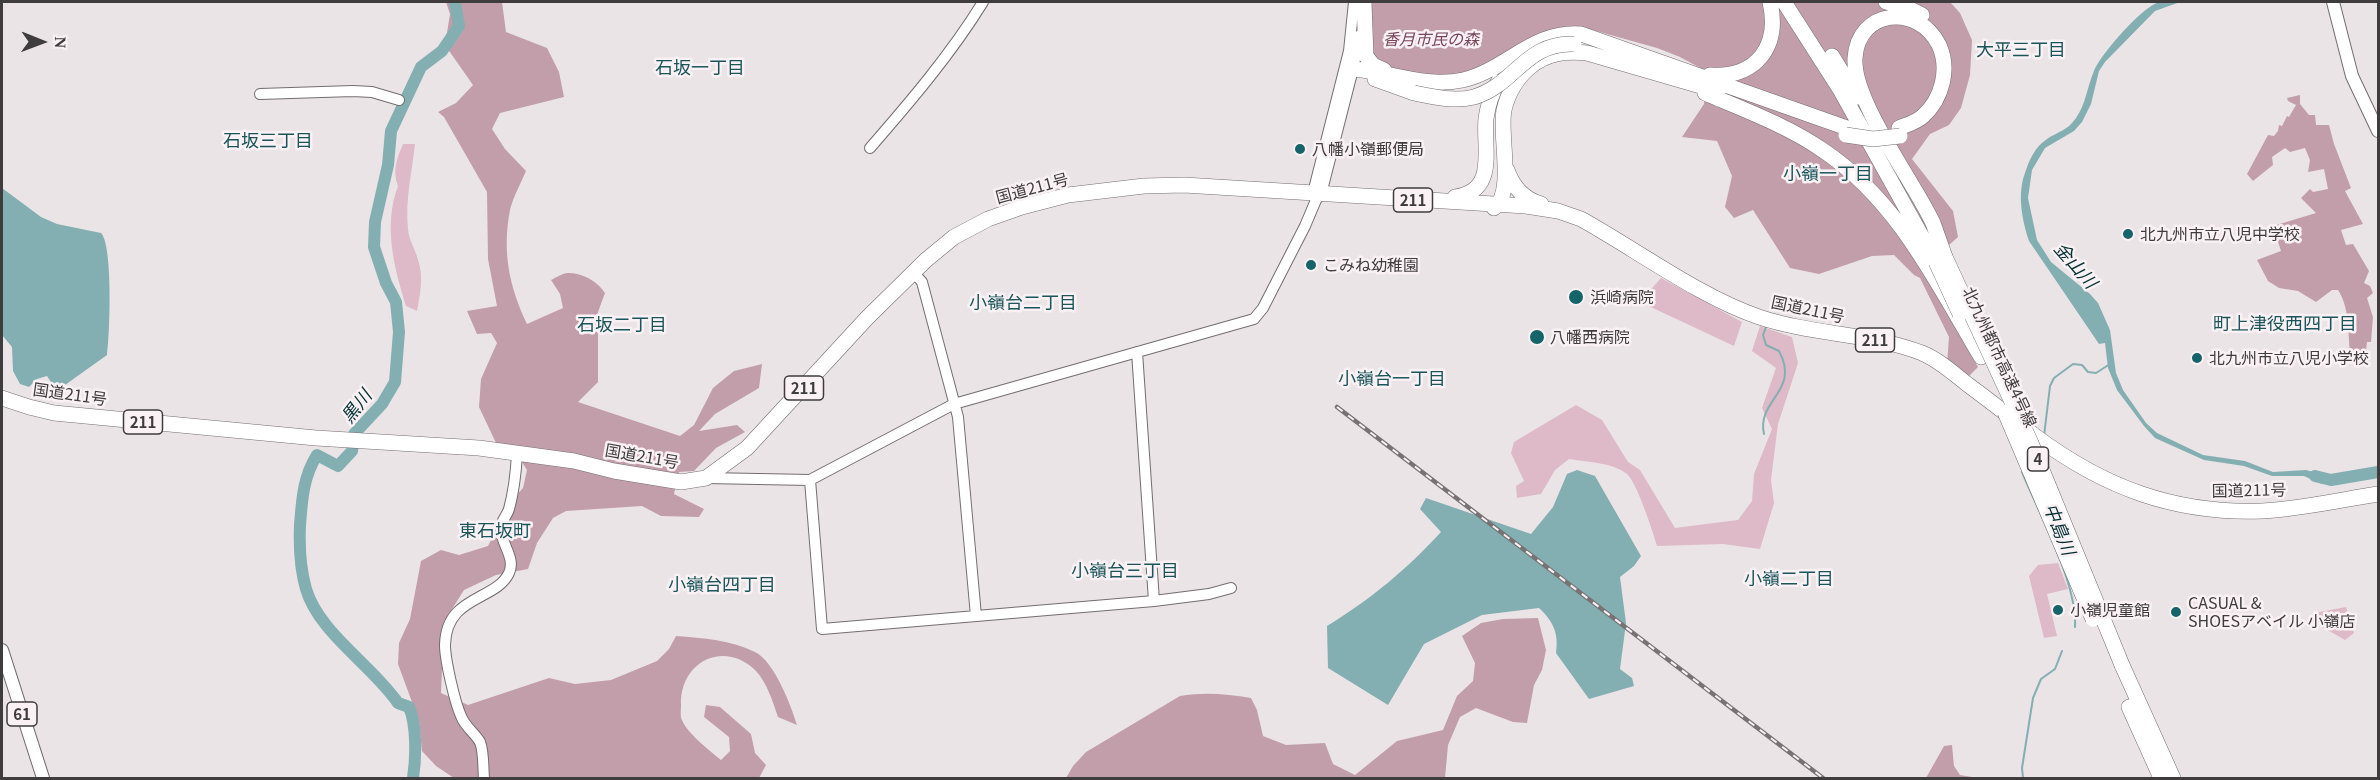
<!DOCTYPE html>
<html>
<head>
<meta charset="utf-8">
<style>
  body { margin:0 }
  #map { position:relative; width:2380px; height:780px; overflow:hidden; background:#ebe4e6; font-family:Georgia,serif }
  canvas { display:block }
  .frame { position:absolute; inset:0; border:3px solid #3f3c3d; pointer-events:none }
  .north { position:absolute; left:12px; top:12px; width:60px; height:60px; -webkit-text-stroke:4px #f9f1f4; paint-order:stroke; rotate:91deg; font-size:16px; font-weight:700; line-height:24px; text-align:center; color:#3f3c3d }
  .north::after { content:''; display:block; margin:auto; width:21px; height:27px; background:#3f3c3d; clip-path:polygon(50% 0,100% 100%,50% 72%,0 100%) }
</style>
</head>
<body>
<div id="map">
<canvas width="2380" height="780"></canvas>
<div class="frame"></div>
<div class="north">N</div>
</div>
<script>
const c = document.querySelector('canvas').getContext('2d');
c.lineJoin = 'round';
function fillPath(path, color) { c.fillStyle = color; c.fill(path, 'evenodd'); }
function strokePath(path, color, width, dash) { c.strokeStyle = color; c.lineWidth = width; c.lineCap = dash ? 'butt' : 'round'; c.setLineDash(dash || []); c.stroke(path); }
function label(font, color, halo, rows, align = 'center') {
  c.font = font + ' Georgia,"Noto Sans JP",serif'; c.lineWidth = 5; c.setLineDash([]); c.textBaseline = 'middle'; c.strokeStyle = halo; c.fillStyle = color; for (const [text, x, y, turn = 0] of rows) {
    c.save(); c.translate(x, y); c.rotate((+turn || 0) * Math.PI / 180); c.textAlign = isNaN(turn) ? turn : align; if (halo) c.strokeText(text, 0, 0); c.fillText(text, 0, 0); c.restore();
  }
}
const green = new Path2D(`
  M403 144H415C412 172 405 200 408 229 409 241 415 248 418 260 424 277 420 294 417 311L406 306C394 267 383 226 398 186 392 171 397 158 403 144Z
  M1661 278 1742 322 1734 346 1640 302Z
  M1760 326 1792 337 1798 363 1778 424 1771 480 1774 503 1760 549 1723 544 1657 546C1653 532 1637 483 1627 474 1612 462 1586 462 1569 459L1555 470 1541 494 1517 498 1516 486 1524 481 1511 453 1514 442 1576 405 1602 420 1628 462 1640 470 1675 528 1738 520 1752 501 1754 474 1772 429 1762 408 1776 368 1752 351Z
  M2058 563 2068 589 2047 594 2057 636 2044 638 2029 576 2038 565Z
  M2346 607 2354 633 2345 640 2322 627 2314 613Z`);
const forest = new Path2D(`
  M446 2H502L506 32 547 48 559 72 564 97 500 113 492 129 505 149 526 171C521 183 513 197 510 210 502 252 509 286 527 324L563 308 560 294 551 280C555 278 563 273 568 273 583 273 597 281 605 293L598 312V382L578 402 680 436 694 425 713 388 734 371 762 364 759 388 715 414 699 431 737 425 745 432 716 448 694 471 679 472 674 494 704 509 699 517 661 516 642 506 566 511 553 518 537 543 528 569 496 575 464 590 444 622 441 693 468 705 549 678 575 684 611 680 657 661 669 649 676 636C703 638 731 640 755 652 774 661 791 705 797 725L778 717C773 702 767 683 756 671 724 639 679 662 681 706 681 710 680 717 682 720 686 732 711 752 721 760L730 751 729 737 704 717 706 705 720 707 751 734 755 753 766 765 759 778H454L436 766 422 751 419 721 398 664 399 643 410 619 421 561 441 550 459 555 488 546 511 501 523 488 527 470 517 454 496 443 479 407 481 379 497 343 491 333 477 334 467 311 497 306 488 259 487 192 444 117 438 112 456 103 473 85 445 45 450 14Z
  M1371 2H1950L1960 13 1972 40 1970 75 1961 108 1949 125 1930 134 1912 159 1953 211 1958 237 1923 268 1978 367 1968 377 1947 364 1949 337 1920 278 1914 275 1894 255 1872 256 1819 274 1790 268 1753 210 1734 218 1725 207 1732 176 1717 141 1682 137 1704 104 1706 71 1680 57 1657 48 1589 29 1557 30 1526 40 1493 63 1449 77 1401 71 1372 60Z
  M2300 95V104L2309 115H2315L2316 125H2329L2334 144 2351 188 2345 191 2363 224 2341 230 2346 245 2353 244 2369 271 2364 283 2370 286 2373 293 2367 298 2373 317 2371 342H2367L2365 360 2357 361 2351 359C2347 336 2351 310 2338 290H2332L2316 302 2298 291 2279 288 2268 281 2257 260 2281 251 2273 226 2316 213 2301 198 2310 189 2313 192 2328 189 2324 169 2308 172 2310 160 2305 148 2290 152 2285 148 2272 157 2273 165 2253 181 2247 174 2268 135 2274 136 2278 131 2279 125 2282 126 2287 116 2289 117 2296 105 2288 101 2287 98Z
  M1538 618 1546 650 1542 670 1534 685 1527 723 1513 722 1476 708 1460 717 1448 745 1445 778H1066L1073 766 1086 752 1180 696C1204 692 1227 694 1251 698L1257 710 1263 736 1286 745 1325 743 1333 764 1355 775 1397 741 1443 730 1457 696 1473 681 1475 663 1462 636 1481 623 1503 619Z
  M1952 745 1954 766 1960 775 1978 778H1926L1944 746Z`);
const water = new Path2D(`
  M2159 2H2180L2155 11 2105 62 2099 71 2091 104 2082 122 2074 131 2045 148 2032 170 2028 198 2037 240 2051 262 2090 294 2098 303 2110 330 2116 373 2123 390 2146 423 2157 433 2203 455 2245 461 2273 472 2306 470 2334 478 2322 484 2304 476H2272L2244 466 2204 460 2155 438 2144 426 2117 390 2108 368 2105 343 2099 344 2029 241C2022 220 2017 194 2025 173 2029 160 2035 147 2047 139 2059 131 2067 131 2076 118 2086 104 2087 87 2094 71 2101 54 2142 7 2159 2Z
  M2 188 41 217 57 224 101 233C113 245 110 335 107 355L65 385 59 394 47 376 37 379 29 387 20 384 13 371 12 347 2 335Z
  M1577 470 1595 476 1641 556 1634 566 1620 577 1626 623 1620 669 1632 678 1634 686 1589 699 1556 653C1559 633 1553 621 1539 608L1482 615 1424 644 1388 705 1328 668 1327 626C1371 599 1406 570 1441 532L1420 509 1426 498 1531 534 1553 507 1567 474Z`);
const stream = new Path2D(`
  M1764 434C1756 400 1801 391 1779 351L1766 345 1763 335 1766 327
  M2044 436 2050 386 2054 378 2073 364 2082 365 2088 372 2096 373 2110 364
  M2024 469 2022 472C2039 513 2078 585 2075 627
  M2023 778 2022 768 2033 698 2041 679 2055 669 2062 651`);
const river = new Path2D(`
  M2315 476 2331 480 2378 472
  M413 778C416 759 417 725 409 707L398 703C372 665 319 633 306 589 300 568 299 547 300 525 302 500 303 477 317 455L338 466 352 451 354 434 382 404 395 382 399 332 396 302 386 283 374 247 375 222 388 165 391 131 421 67 442 51 459 26 455 2`);
const minor = new Path2D(`
  M260 94 353 91 372 92 399 100
  M870 148C910 102 951 54 983 2
  M1314 197 1313 193 1349 51 1354 2
  M914 273 922 282 958 417 976 616
  M1137 352 1154 601
  M706 478 810 480 954 404 1254 319 1263 308 1305 226 1316 200 1321 194 1353 69 1360 35
  M810 480 822 629 1154 601 1209 594 1231 588
  M484 778C483 768 484 752 480 742 475 733 465 727 461 716 455 703 445 660 445 645 446 595 496 601 509 573 516 558 501 544 501 529 500 522 507 516 509 509 514 491 516 472 517 454`);
const major = new Path2D(`
  M2333 2 2352 76 2378 131
  M2 650 43 778`);
const highway = new Path2D(`
  M1784 2 1841 91 1936 262
  M1886 2 1906 7 1922 15
  M1364 3 1366 56 1373 65 1384 70
  M1832 56 1857 97
  M1353 69C1390 72 1426 88 1463 80 1506 70 1533 30 1581 34L1847 128
  M1710 75C1757 78 1780 46 1770 2
  M1375 79 1414 93
  M1705 93C1745 110 1788 126 1824 151 1898 201 1937 283 1981 357
  M1899 128C1906 125 1917 122 1923 116 1942 99 1950 69 1939 45 1918 3 1858 9 1855 58 1852 100 1914 182 1933 223 1937 234 1941 246 1945 257
  M1507 170C1513 187 1523 199 1541 204
  M1455 197C1498 191 1483 149 1486 118 1488 105 1492 93 1498 82
  M1494 208C1515 193 1499 135 1504 110 1508 93 1517 78 1530 67 1547 53 1565 51 1587 53L1718 91
  M2 398 29 407 54 413 316 438 479 448 574 461 614 471 681 482 706 478 747 448 867 318 926 260 954 237 988 219 1022 207 1068 195 1144 186 1184 185 1526 206 1558 211 1581 219C1637 250 1700 297 1759 317 1813 335 1870 333 1922 353 1939 360 1953 373 1967 384 1990 401 2013 419 2035 436 2105 488 2175 514 2262 511 2301 509 2340 500 2378 494
  M2122 665 2173 778
  M2129 707 2161 778`);
const rail = new Path2D(`
  M1337 407 1823 778`);
const highwayBridge = new Path2D(`
  M1414 93C1433 97 1454 102 1474 97 1515 85 1525 42 1574 44
  M1846 135 1873 139 1900 136
  M1945 257 2031 443 2122 665
  M1936 262 1960 314
  M2005 412 2093 619`);
const markers = [
  [1300,149,6,"#156469"],
  [2128,234,6,"#156469"],
  [1311,265,6,"#156469"],
  [1576,297,8,"#156469"],
  [1537,337,8,"#156469"],
  [2197,358,6,"#156469"],
  [2058,610,6,"#156469"],
  [2176,612,6,"#156469"]
];
const shields = [
  [1413,200,39],
  [1875,340,39],
  [804,388,39],
  [143,422,39],
  [2038,459,21],
  [22,714,30]
];
const shieldNames = [
  ["211",1413,200],
  ["211",1875,340],
  ["211",804,388],
  ["211",143,422],
  ["4",2038,459],
  ["61",22,714]
];
const parkNames = [
  ["香月市民の森",1431,39]
];
const poiNames = [
  ["八幡小嶺郵便局",1312,149],
  ["北九州市立八児中学校",2140,234],
  ["こみね幼稚園",1323,265],
  ["浜崎病院",1590,297],
  ["八幡西病院",1550,337],
  ["北九州市立八児小学校",2209,358],
  ["CASUAL &",2188,603],
  ["SHOESアベイル 小嶺店",2188,621],
  ["小嶺児童館",2070,610]
];
const streetNames = [
  ["国道211号",1032,188,-15],
  ["国道211号",1808,309,12],
  ["北九州都市高速4号線",2000,357,65],
  ["国道211号",70,394,8],
  ["国道211号",642,456,10],
  ["国道211号",2249,490,-1]
];
const neighbourhoodNames = [
  ["大平三丁目",2021,49],
  ["石坂一丁目",700,67],
  ["石坂三丁目",268,140],
  ["小嶺一丁目",1828,173],
  ["小嶺台二丁目",1023,302],
  ["町上津役西四丁目",2285,323],
  ["石坂二丁目",622,324],
  ["小嶺台一丁目",1392,378],
  ["東石坂町",495,530],
  ["小嶺台三丁目",1125,570],
  ["小嶺二丁目",1789,578],
  ["小嶺台四丁目",722,584]
];
const waterNames = [
  ["金山川",2076,265,49],
  ["黒川",356,406,-52],
  ["中島川",2060,529,68]
];
fillPath(green, '#deb9c7');
fillPath(forest, '#c29eab');
fillPath(water, '#84afb2');
strokePath(stream, '#84afb2', 2);
strokePath(river, '#84afb2', 12);
strokePath(minor, '#746d6f', 12);
strokePath(major, '#746d6f', 14);
strokePath(highway, '#746d6f', 16);
strokePath(minor, '#fff', 10);
strokePath(major, '#fff', 12);
strokePath(highway, '#fff', 15);
strokePath(rail, '#777374', 4.5);
strokePath(rail, '#f9f1f4', 2, [7]);
strokePath(highwayBridge, '#746d6f', 16, []);
strokePath(highwayBridge, '#fff', 15);
for (const [x, y, r, color] of markers) { const dot = new Path2D(); dot.arc(x, y, r, 0, 2 * Math.PI); c.fillStyle = color; c.fill(dot); strokePath(dot, '#f9f1f4', 2); }
for (const [x, y, w] of shields) { const box = new Path2D(); box.roundRect(x - w / 2, y - 12, w, 24, 4.5); c.fillStyle = '#f9f1f4'; c.fill(box); strokePath(box, '#3f3c3d', 1.5); }
label('bold 15px', '#3f3c3d', null, shieldNames);
label('italic 16px', '#79455b', '#f9f1f4', parkNames);
label('16px', '#3f3c3d', '#f9f1f4', poiNames, 'left');
label('16px', '#3f3c3d', '#f9f1f4', streetNames);
label('18px', '#195559', '#f9f1f4', neighbourhoodNames);
label('italic 18px', '#033032', '#f9f1f4', waterNames);
</script>
</body>
</html>
